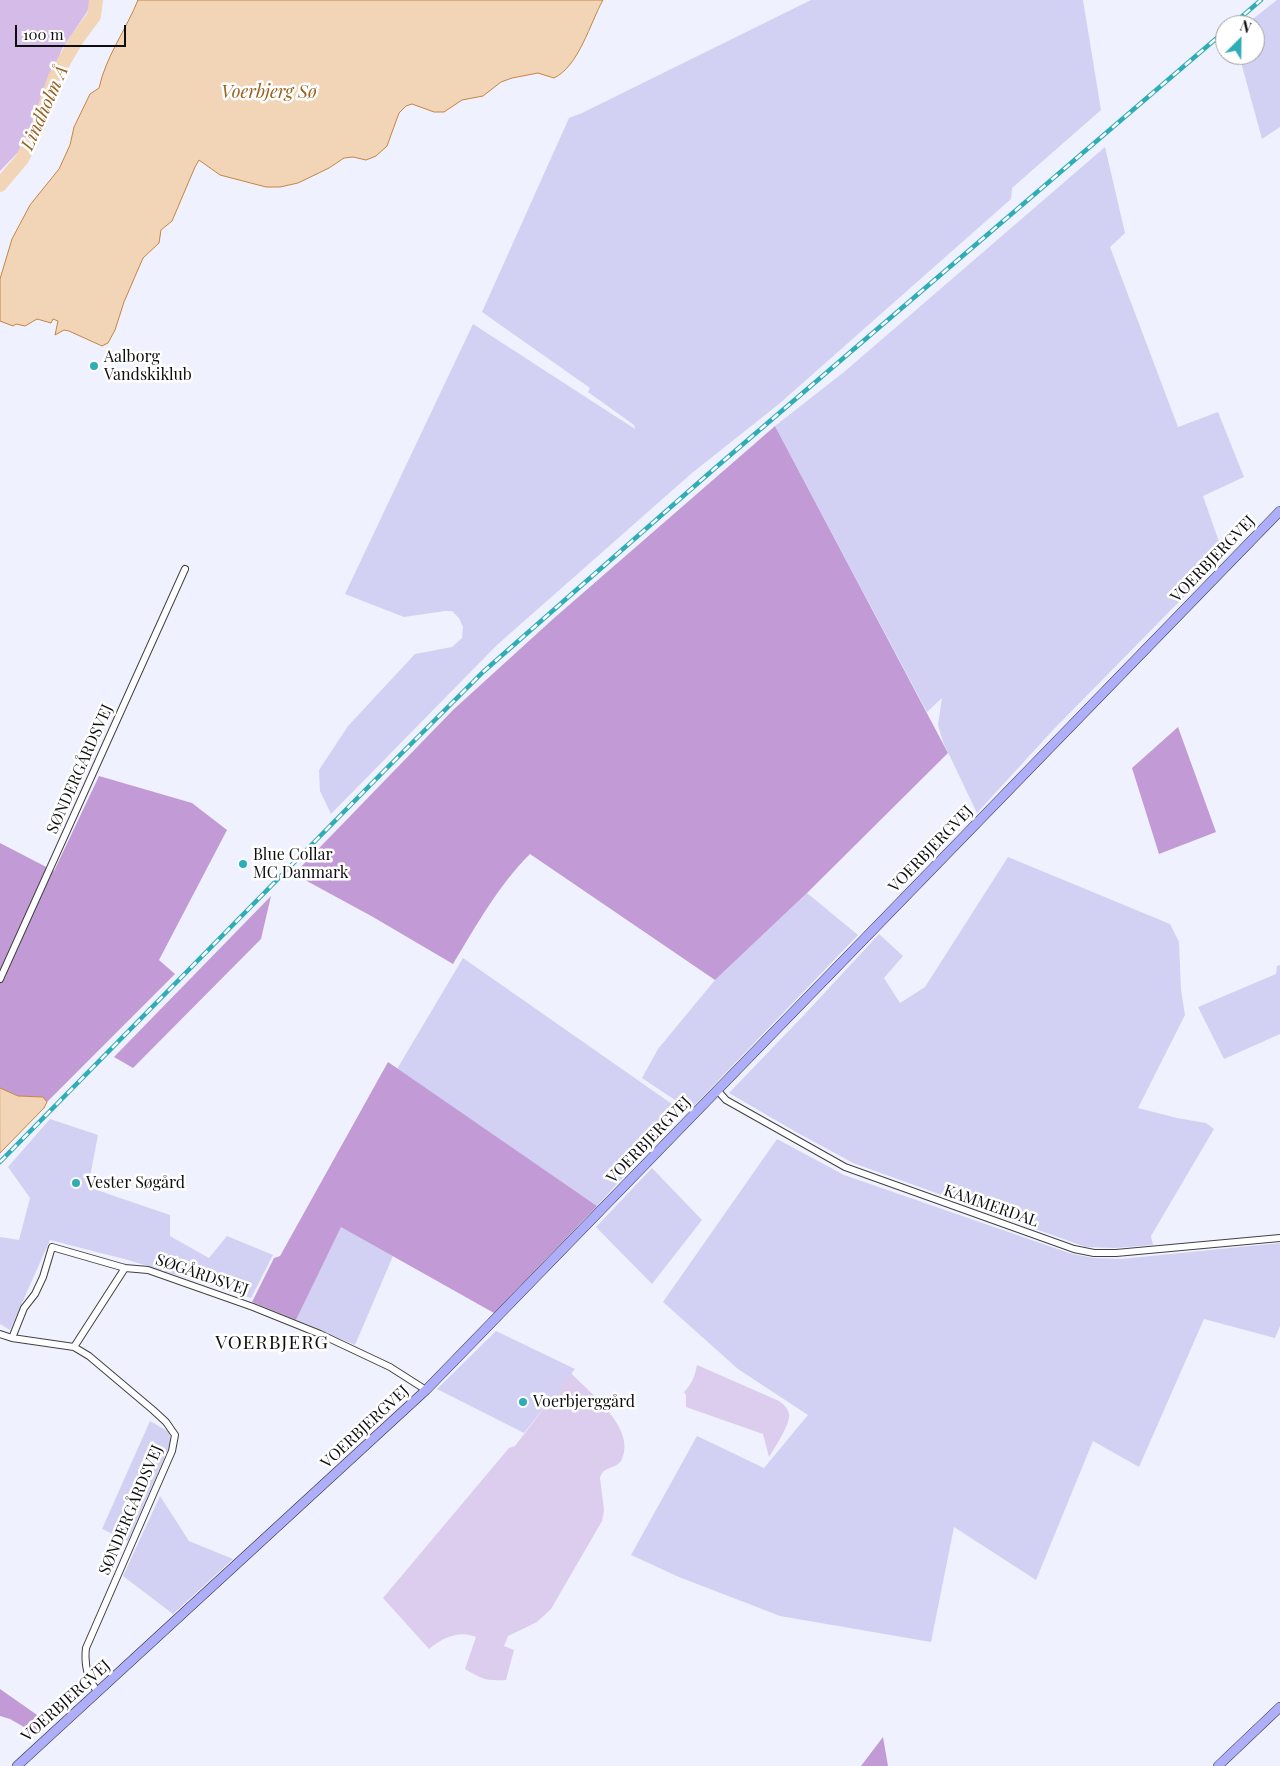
<!DOCTYPE html>
<html>
<head>
<meta charset="utf-8">
<style>
  body { margin:0 }
  #map { position:relative; width:1280px; height:1766px; overflow:hidden; background:#eff1fe; font-family:"Playfair Display",serif }
  canvas { display:block }
  .north { position:absolute; left:1215px; top:15px; width:50px; height:50px; box-sizing:border-box; background:#fff; border:1px solid #9f9f9f; border-radius:50%; rotate:23deg; font-size:14px; font-weight:700; line-height:20px; text-align:center; color:#0e0e0e }
  .north::after { content:''; display:block; margin:auto; width:18px; height:22px; background:#2eadb6; clip-path:polygon(50% 0,100% 100%,50% 72%,0 100%) }
  .scale { position:absolute; left:15px; top:25px; width:111px; height:22px; box-sizing:border-box; border:2px solid #0e0e0e; border-top:0; padding-left:6px; font-size:15px; line-height:18px; white-space:nowrap; color:#0e0e0e; -webkit-text-stroke:4px #fff; paint-order:stroke }
</style>
</head>
<body>
<div id="map">
<canvas width="1280" height="1766"></canvas>
<div class="north">N</div>
<div class="scale">100 m</div>
</div>
<script>
const c = document.querySelector('canvas').getContext('2d');
c.lineJoin = 'round';
function fillPath(path, color) { c.fillStyle = color; c.fill(path, 'evenodd'); }
function strokePath(path, color, width, dash) { c.strokeStyle = color; c.lineWidth = width; c.lineCap = dash ? 'butt' : 'round'; c.setLineDash(dash || []); c.stroke(path); }
function label(font, color, halo, rows, align = 'center') {
  c.font = font + ' "Playfair Display",serif'; c.lineWidth = 5; c.setLineDash([]); c.textBaseline = 'middle'; c.strokeStyle = halo; c.fillStyle = color; for (const [text, x, y, turn = 0] of rows) {
    c.save(); c.translate(x, y); c.rotate((+turn || 0) * Math.PI / 180); c.textAlign = isNaN(turn) ? turn : align; if (halo) c.strokeText(text, 0, 0); c.fillText(text, 0, 0); c.restore();
  }
}
const farmland = new Path2D(`
  M811 0H1083L1101 110 1012 188 1011 199 779 404 692 473 497 645 331 814 320 791 319 770 348 726 415 654 452 647 462 638 463 627 459 618 452 611H445L404 617 345 594 473 324 635 429 634 425 588 392 590 388 482 312 569 118 582 113Z
  M1277 0H1280V127L1262 139 1239 55H1255V25H1245Z
  M1105 147 1125 233 1110 247 1178 427 1218 412 1244 477 1203 496 1224 556 1053 730 977 813 943 742 938 725 942 698 927 712 775 426 844 372Z
  M1008 857 1170 924 1179 942 1181 990 1185 1015 1138 1108 1177 1118 1206 1123 1214 1129 1151 1236 1153 1245 1115 1248 1086 1247 1069 1241 853 1163 796 1132 729 1093 804 1015 879 934 903 956 884 978 900 1003 925 987Z
  M807 893 858 935 690 1110 642 1078 658 1049 715 980Z
  M463 958 682 1111 597 1206 397 1069Z
  M1280 965V1034L1224 1059 1198 1007 1276 974 1277 966Z
  M50 1119 98 1135 88 1187 170 1215V1236L209 1258 227 1236 273 1255 251 1298 128 1260 50 1240 10 1330 0 1324V1237L19 1240 30 1198 8 1167Z
  M777 1139 844 1175 1069 1253 1093 1258 1121 1259 1280 1243V1326L1275 1338 1204 1319 1139 1467 1093 1441 1036 1580 954 1527 931 1642 780 1616 679 1577 631 1555 697 1436 764 1468 808 1415 738 1369 663 1302Z
  M652 1168 702 1220 652 1284 596 1227Z
  M341 1226 393 1256 355 1345 296 1320Z
  M496 1331 575 1369 524 1433 437 1389Z
  M150 1421 169 1432 171 1443 128 1541 102 1529Z
  M160 1496 189 1541 233 1559 173 1614 123 1576Z`);
const green = new Path2D(`
  M0 0H89L90 4 87 12 62 49 23 147 0 171Z`);
const forest = new Path2D(`
  M775 426 948 753 807 893 715 980 530 854C498 886 476 926 453 964L373 917 294 874 453 710 553 619Z
  M1178 727 1216 832 1159 854 1132 768Z
  M99 776 192 803 227 830 159 960 175 974 47 1102 42 1097 18 1096 0 1088V843L54 871Z
  M271 896 261 939 133 1068 114 1057Z
  M388 1062 597 1206 494 1313 341 1227 296 1320 252 1302 274 1258 280 1256Z
  M0 1689 50 1724 38 1735 10 1719 0 1716Z
  M883 1737 888 1766H861Z`);
const pitch = new Path2D(`
  M697 1365 779 1401C783 1404 788 1408 789 1414 791 1423 774 1449 769 1457L763 1434 686 1407V1395L684 1392C692 1384 695 1376 697 1365Z
  M571 1373C590 1393 636 1428 622 1459 617 1470 603 1465 600 1478L604 1510 602 1521 551 1609 537 1622 508 1636 504 1646 514 1650 506 1680C485 1681 482 1679 465 1669L476 1637C459 1630 442 1638 429 1649L383 1598 509 1448 515 1446Z`);
const water = new Path2D(`
  M138 0H603C590 23 579 66 554 78L538 73 512 78 501 82 483 96 462 100 444 112H434L412 104 406 106 399 113 387 146 376 156 366 160 353 157 344 158 329 168 298 183 280 187H266L220 175 199 160 195 167 172 221 161 230 159 243 143 258 124 302 115 330 108 343 102 346 69 331 64 330 55 335 58 321 53 319 51 323 37 319 25 326 16 324 13 326 0 321V279L12 239 30 205 59 169 70 145 74 127 90 94 99 88C106 56 126 30 138 0Z
  M0 1088 18 1096 43 1097 47 1102 44 1108 0 1153Z`);
const river = new Path2D(`
  M0 185 22 159 38 126 55 77 77 39 94 16 96 0`);
const street = new Path2D(`
  M0 979 185 569
  M718 1091 726 1100 845 1167 1074 1249 1094 1253H1116L1280 1238
  M0 1334 12 1338 74 1347 89 1356 153 1410 166 1422 175 1435 172 1451 86 1648C84 1665 87 1679 98 1692
  M12 1338 24 1308 35 1294 43 1277 52 1247 125 1268 148 1270 253 1307 320 1334 390 1367 426 1390
  M74 1347 125 1268`);
const secondary = new Path2D(`
  M17 1766 426 1390 1280 511
  M1218 1766 1280 1707`);
const rail = new Path2D(`
  M1232 25 1261 0
  M0 1162 384 771 483 672 714 469 1225 31`);
const markers = [
  [94,366,5,"#2eadb6"],
  [243,864,5,"#2eadb6"],
  [76,1183,5,"#2eadb6"],
  [523,1402,5,"#2eadb6"]
];
const poiNames = [
  ["Aalborg",104,357],
  ["Vandskiklub",104,375],
  ["Blue Collar",253,855],
  ["MC Danmark",253,873],
  ["Vester Søgård",86,1183],
  ["Voerbjerggård",533,1402]
];
const streetNames = [
  ["VOERBJERGVEJ",1213,559,-46],
  ["SØNDERGÅRDSVEJ",80,769,-66],
  ["VOERBJERGVEJ",931,849,-46],
  ["VOERBJERGVEJ",649,1140,-46],
  ["KAMMERDAL",991,1206,19],
  ["SØGÅRDSVEJ",202,1275,19],
  ["VOERBJERGVEJ",365,1427,-43],
  ["SØNDERGÅRDSVEJ",131,1510,-67],
  ["VOERBJERGVEJ",66,1701,-42]
];
const waterNames = [
  ["Voerbjerg Sø",269,92],
  ["Lindholm Å",45,108,-66]
];
const quarterNames = [
  ["VOERBJERG",272,1343]
];
fillPath(farmland, '#d2d1f3');
fillPath(green, '#d5bbe7');
fillPath(forest, '#c29bd6');
fillPath(pitch, '#dcccee');
fillPath(water, '#f2d4b7');
strokePath(water, '#c58542', 1);
strokePath(river, '#f2d4b7', 14);
strokePath(street, '#414141', 8);
strokePath(secondary, '#303030', 10);
strokePath(street, '#fff', 6);
strokePath(secondary, '#afaefa', 9);
strokePath(rail, '#2eadb6', 4.5);
strokePath(rail, '#fff', 2.5, [8]);
for (const [x, y, r, color] of markers) { const dot = new Path2D(); dot.arc(x, y, r, 0, 2 * Math.PI); c.fillStyle = color; c.fill(dot); strokePath(dot, '#fff', 2); }
label('16px', '#0e0e0e', '#fff', poiNames, 'left');
label('16px', '#0e0e0e', '#fff', streetNames);
label('italic 18px', '#98611e', '#fff', waterNames);
c.letterSpacing = '1px';
label('19px', '#0e0e0e', '#fff', quarterNames);
c.letterSpacing = '0px';
</script>
</body>
</html>
